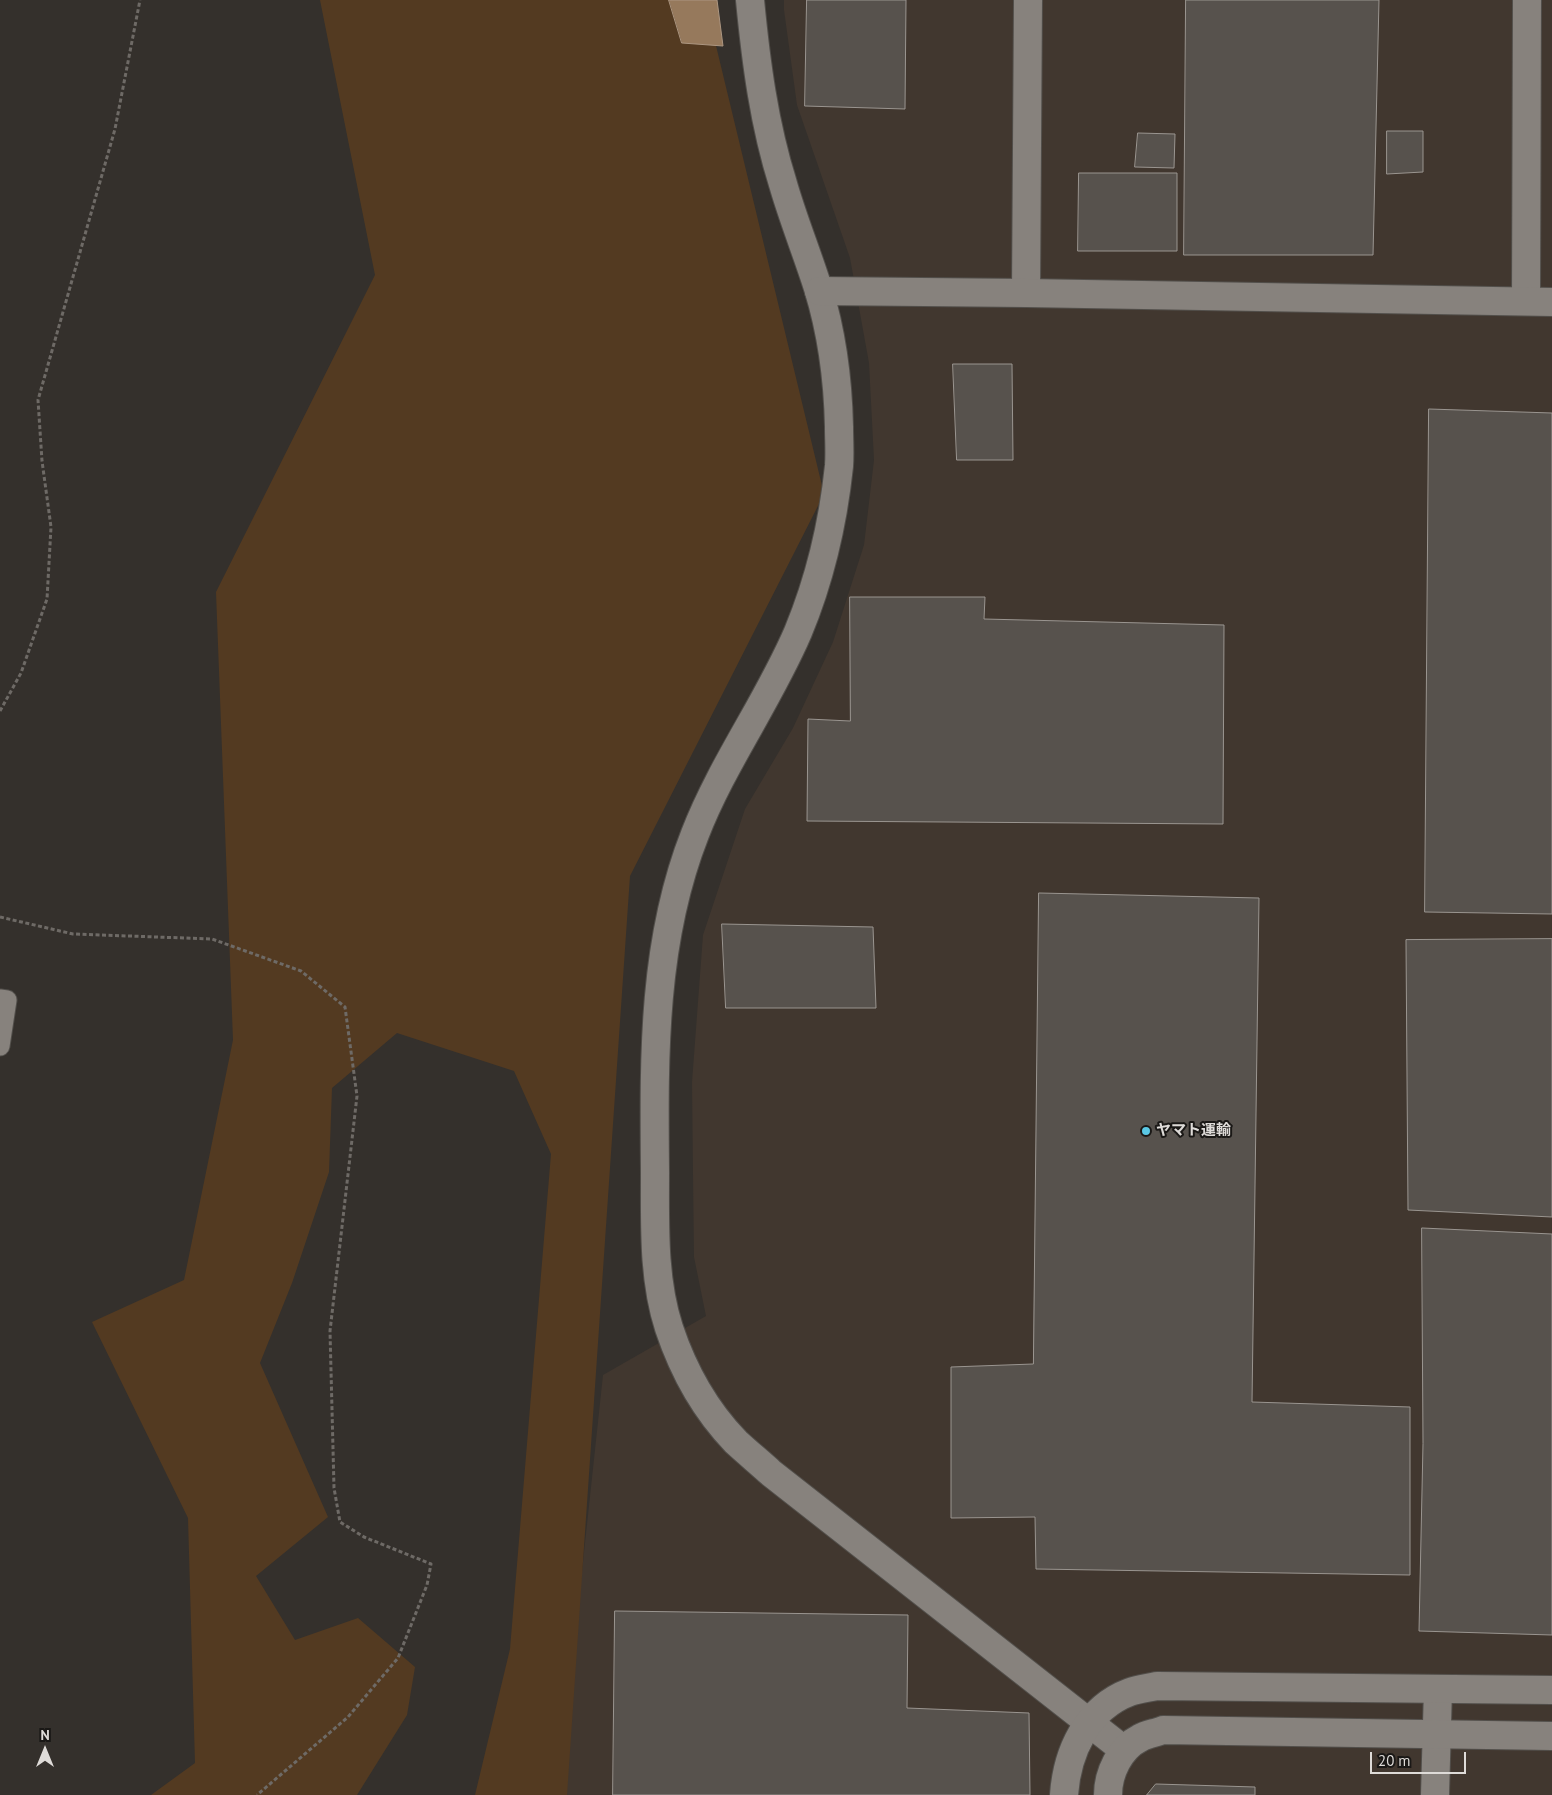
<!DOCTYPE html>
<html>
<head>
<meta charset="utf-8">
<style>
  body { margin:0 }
  #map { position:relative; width:1552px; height:1795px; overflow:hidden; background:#34302c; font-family:"PT Sans",sans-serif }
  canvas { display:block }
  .north { position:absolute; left:20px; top:1725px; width:50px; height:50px; -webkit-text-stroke:4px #1a1816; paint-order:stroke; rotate:0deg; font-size:14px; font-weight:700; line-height:20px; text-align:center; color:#dedbd8 }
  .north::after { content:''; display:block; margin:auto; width:18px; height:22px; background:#dedbd8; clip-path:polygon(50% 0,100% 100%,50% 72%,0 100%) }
  .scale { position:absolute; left:1370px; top:1752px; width:96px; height:22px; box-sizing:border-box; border:2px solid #dedbd8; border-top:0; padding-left:6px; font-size:15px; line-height:18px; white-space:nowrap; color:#dedbd8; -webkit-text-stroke:4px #1a1816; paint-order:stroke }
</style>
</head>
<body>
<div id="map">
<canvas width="1552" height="1795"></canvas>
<div class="north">N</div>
<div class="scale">20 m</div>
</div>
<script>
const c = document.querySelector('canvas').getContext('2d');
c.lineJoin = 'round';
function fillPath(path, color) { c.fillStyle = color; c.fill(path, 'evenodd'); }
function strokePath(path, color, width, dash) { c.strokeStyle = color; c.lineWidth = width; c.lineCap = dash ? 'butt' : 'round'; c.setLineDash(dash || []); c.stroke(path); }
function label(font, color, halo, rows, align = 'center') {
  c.font = font + ' "PT Sans","Noto Sans JP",sans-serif'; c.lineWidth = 4; c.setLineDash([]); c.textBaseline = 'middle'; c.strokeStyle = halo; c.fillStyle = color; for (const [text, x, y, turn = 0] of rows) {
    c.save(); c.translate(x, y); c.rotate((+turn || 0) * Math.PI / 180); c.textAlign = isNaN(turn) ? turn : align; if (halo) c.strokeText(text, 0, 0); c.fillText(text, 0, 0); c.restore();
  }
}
const built = new Path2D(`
  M784 0H1552V1795H558L603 1375 706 1316 694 1257 693 1175 692 1082 703 935 745 809 793 728 833 642 864 545 874 460 869 363 850 258 797 105 784 10Z`);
const green = new Path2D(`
  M320 0H705L824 494 630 876 567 1795H475L510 1649 551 1154 514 1071 397 1033 332 1088 329 1172 292 1283 260 1363 328 1517 256 1576 295 1640 358 1618 415 1667 407 1715 357 1795H151L195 1763 188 1518 92 1322 184 1280 233 1040 216 592 375 275Z`);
const water = new Path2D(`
  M669 0H717L723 46 682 43Z`);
const building = new Path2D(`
  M807 0H906L905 109 805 106Z
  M1186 0H1379L1373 255H1184Z
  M1387 131H1423V172L1387 174Z
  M1138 133 1175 134 1174 168 1135 167Z
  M1079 173H1177V251H1078Z
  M953 364H1012L1013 460H957Z
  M1429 409 1552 413V914L1425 912Z
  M850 597H985L984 619 1224 625 1223 824 807 821 808 719 850 721Z
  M1039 893 1259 898 1252 1402 1410 1407V1575L1036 1569 1035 1517 951 1518V1367L1033 1364Z
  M722 924 873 927 876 1008H726Z
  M1552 939V1217L1408 1210 1406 940Z
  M1422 1228 1552 1234V1635L1419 1631 1423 1444Z
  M615 1611 908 1615 907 1708 1029 1713 1030 1795H613Z
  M1156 1784 1255 1787V1795H1147Z`);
const path = new Path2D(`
  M0 711 21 673 47 599 51 527 42 461 38 400 115 129 140 0
  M0 917 73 934 212 939 301 971 345 1007 357 1096 330 1331 334 1488 340 1522 364 1537 431 1564 427 1585 398 1658 348 1717 257 1795`);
const lane = new Path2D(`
  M0 999 7 1000 0 1046`);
const street = new Path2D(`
  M750 0C756 62 764 124 783 184 793 219 807 253 818 288 832 333 838 380 839 427 839 440 840 453 839 466 833 523 820 579 798 632 768 702 722 764 695 834 652 943 654 1059 655 1173 655 1225 653 1279 669 1328 683 1370 706 1411 736 1442 748 1453 760 1463 771 1473L1124 1750
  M1026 293 1028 0
  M1526 301 1527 0
  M1435 1795 1438 1689`);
const secondary = new Path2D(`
  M819 291 1026 293 1552 302
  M1064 1795C1067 1752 1087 1708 1130 1692 1138 1689 1148 1688 1157 1686L1552 1690
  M1108 1795C1108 1773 1120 1748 1140 1738 1147 1734 1156 1733 1163 1730L1552 1736`);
const markers = [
  [1146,1131,5,"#5ac8e5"]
];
const poiNames = [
  ["ヤマト運輸",1156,1131]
];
fillPath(built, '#41372f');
fillPath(green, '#533a21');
fillPath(water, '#96795c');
strokePath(water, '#ac9681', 1);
fillPath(building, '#57524d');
strokePath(building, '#9a9590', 1);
strokePath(lane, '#524f4b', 21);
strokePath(street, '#524f4b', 30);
strokePath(secondary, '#524f4b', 30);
strokePath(path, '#6e6a66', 3, [4, 2.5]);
strokePath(lane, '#87827d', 19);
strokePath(street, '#87827d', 28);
strokePath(secondary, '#87827d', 28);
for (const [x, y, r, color] of markers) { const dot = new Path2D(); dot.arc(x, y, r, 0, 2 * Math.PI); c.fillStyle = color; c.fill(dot); strokePath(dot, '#1a1816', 2); }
label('bold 15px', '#dedbd8', '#1a1816', poiNames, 'left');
</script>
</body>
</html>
